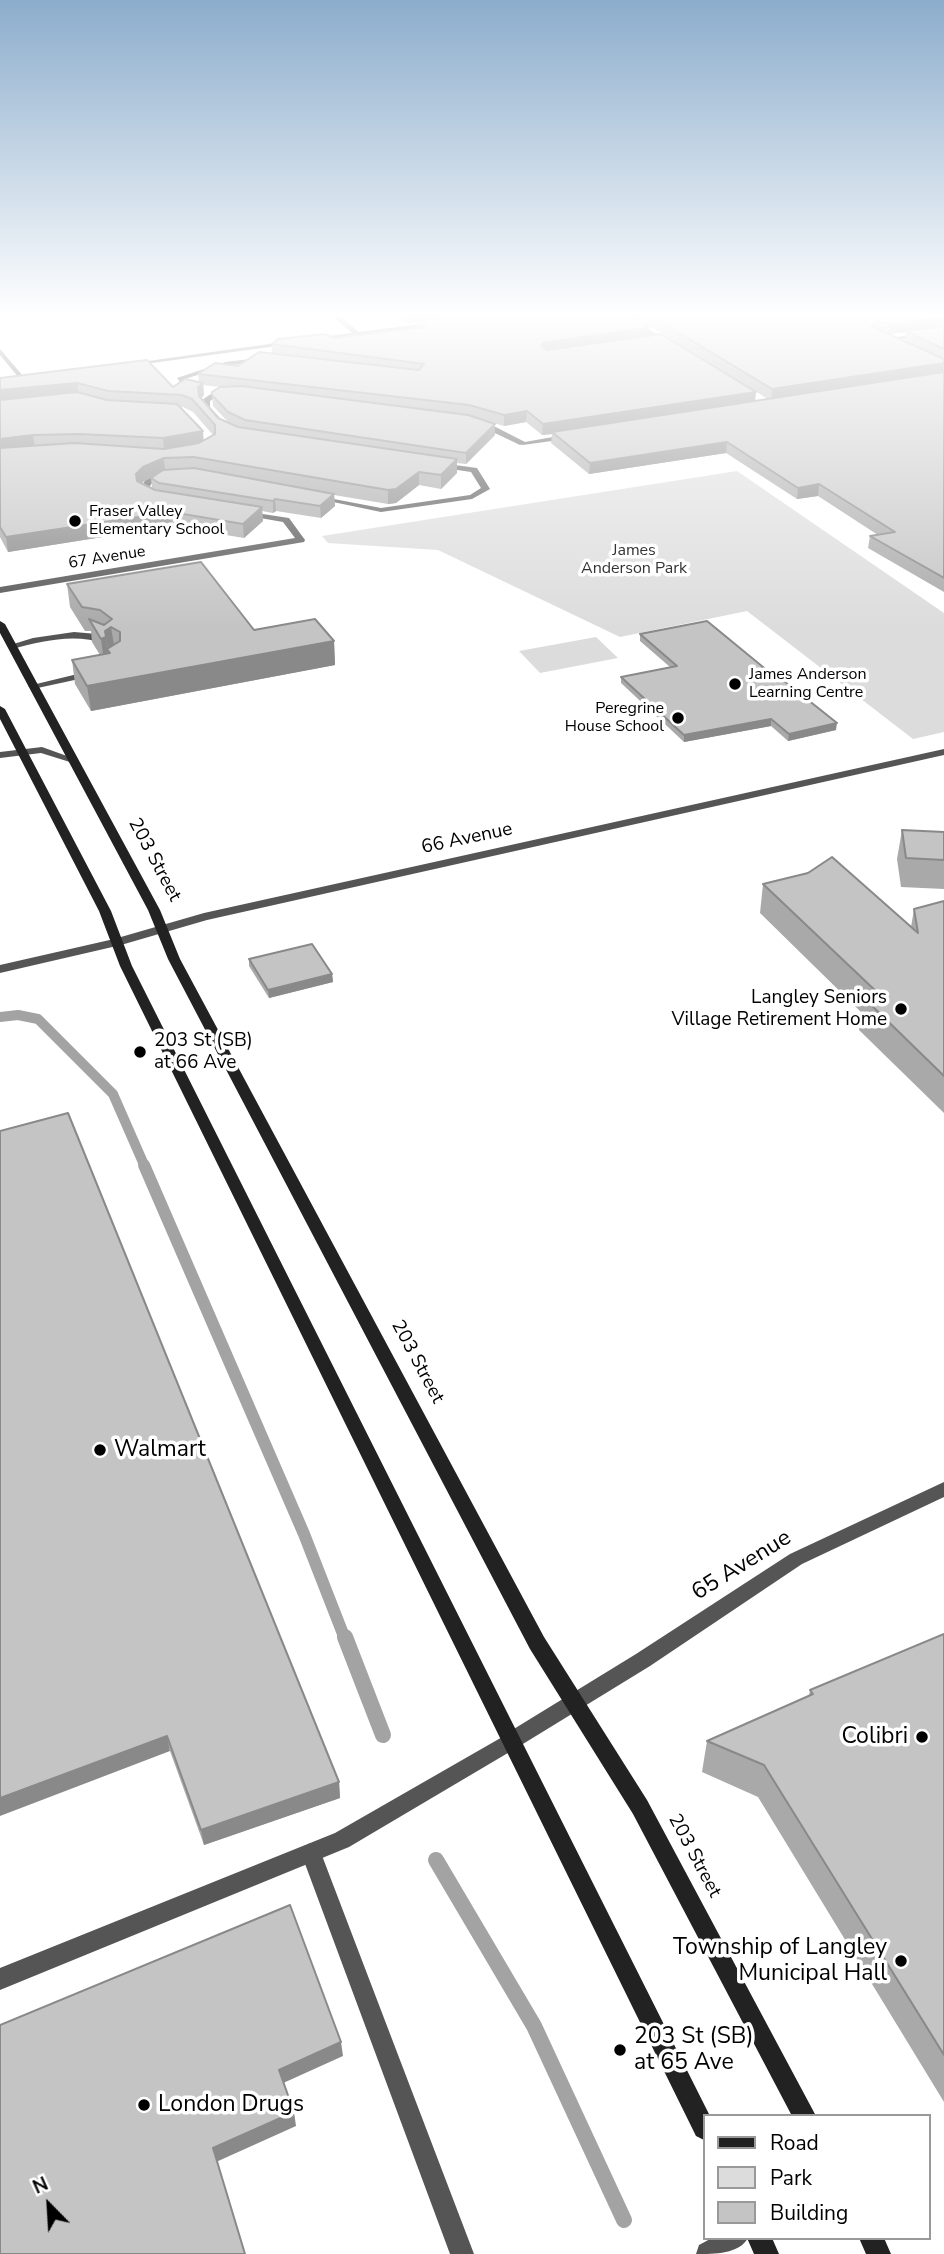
<!DOCTYPE html>
<html>
<head>
<meta charset="utf-8">
<style>
  body { margin:0 }
  #map { position:relative; width:944px; height:2254px; overflow:hidden; background:#fff; font-family:"Nunito Sans",sans-serif }
  canvas { display:block }
  .legend { position:absolute; left:703px; top:2114px; width:228px; height:126px; box-sizing:border-box; background:#fff; border:2px solid #999; margin:0; padding:9px 12px; list-style:none; font-size:21px; color:#000 }
  .legend li { display:flex; align-items:center; gap:14px; height:35px }
  .legend b { width:35px; border:2px solid #999 }
  .north { position:absolute; left:14px; top:2170px; width:70px; height:70px; -webkit-text-stroke:5px #fff; paint-order:stroke; rotate:336deg; font-size:19px; font-weight:700; line-height:28px; text-align:center; color:#000 }
  .north::after { content:''; display:block; margin:auto; width:24px; height:32px; background:#000; clip-path:polygon(50% 0,100% 100%,50% 72%,0 100%) }
</style>
</head>
<body>
<div id="map">
<canvas width="944" height="2254"></canvas>
<ul class="legend">
<li><b style="height:9px;background:#222"></b>Road</li>
<li><b style="height:19px;background:#dcdcdc"></b>Park</li>
<li><b style="height:19px;background:#c4c4c4"></b>Building</li>
</ul>
<div class="north">N</div>
</div>
<script>
const c = document.querySelector('canvas').getContext('2d');
c.lineJoin = 'round';
function fillPath(path, color) { c.fillStyle = color; c.fill(path, 'evenodd'); }
function strokePath(path, color, width, dash) { c.strokeStyle = color; c.lineWidth = width; c.lineCap = dash ? 'butt' : 'round'; c.setLineDash(dash || []); c.stroke(path); }
function label(font, color, halo, rows, align = 'center') {
  c.font = font + ' "Nunito Sans",sans-serif'; c.lineWidth = 7; c.setLineDash([]); c.textBaseline = 'middle'; c.strokeStyle = halo; c.fillStyle = color; for (const [text, x, y, turn = 0] of rows) {
    c.save(); c.translate(x, y); c.rotate((+turn || 0) * Math.PI / 180); c.textAlign = isNaN(turn) ? turn : align; if (halo) c.strokeText(text, 0, 0); c.fillText(text, 0, 0); c.restore();
  }
}
const green = new Path2D(`
  M737 471 944 613V732L913 739 747 611 620 637 438 550 328 543 322 536Z
  M596 637 618 658 540 673 519 651Z`);
const streamFar2 = new Path2D(`
  M0 1017 18 1015 38 1019 113 1094 145 1167`);
const streamFar1 = new Path2D(`
  M144 1165 304 1534 345 1639`);
const stream = new Path2D(`
  M345 1637 383 1735
  M436 1860 534 2026 624 2220`);
const service = new Path2D(`
  M0 349 23 376V378H19L0 355Z
  M267 357 269 360 226 366 185 379 191 385 199 387 196 391 185 389 177 378 225 362Z
  M215 391H230L234 393 219 395 210 401V407L219 417 215 419 202 407V400Z
  M476 420H482L527 443 520 445 476 424Z
  M440 463 477 468 490 489 472 499 381 512 314 498 318 496 381 508 470 495 481 488 471 472 437 467 436 465Z
  M170 473 174 475 173 477 152 483 148 489 157 495V499H151L139 490 146 479Z
  M243 511 289 518 305 540 298 542 283 522 243 515Z
  M74 632 97 634 111 641 106 644C74 633 44 641 12 649L7 646 33 638Z
  M90 671 95 674 93 676 33 689 28 686Z
  M42 747 78 760 73 763 41 753 0 758V752Z
  M311 1843 318 1846 321 1853 474 2254H450L301 1853 304 1846Z
  M712 2238H748C739 2254 715 2254 696 2254L699 2245Z`);
const minor = new Path2D(`
  M615 313H623L673 345 668 346Z
  M944 329V333L889 341 886 339Z
  M570 434H573V438L523 445 519 443Z
  M301 537 305 540 304 542 0 593V587Z
  M511 1732 518 1735 521 1741 518 1747 349 1847 0 1990V1968L335 1833Z`);
const tertiary = new Path2D(`
  M329 313H336L359 332 436 322 439 324 359 337 312 341 314 338 352 333Z
  M290 341 292 344 130 366 127 364Z
  M944 749V755L207 920 121 945 0 973V965L114 939 204 913Z
  M944 1482V1497L802 1564 650 1666 518 1747 511 1750 504 1747 501 1741 504 1735 636 1654 790 1554Z`);
const secondary = new Path2D(`
  M0 621 5 624 160 910 180 959 544 1637 647 1800 816 2116H792L633 1814 530 1649 168 959 148 910 0 633Z
  M0 706 5 709 111 911 132 966 710 2116H704V2140L696 2136 120 966 99 911 0 719Z
  M747 2238H772L779 2254H754Z
  M859 2238H884L891 2254H866Z`);
const wall = new Path2D(`
  M395 313H627L649 327V336L755 401 768 399 629 313H944V592L868 548 870 536 878 535 818 496 797 499 726 453 589 474 551 443 552 434 542 435 526 422 504 426 490 422 495 424V435L466 464 457 463V473L441 489 419 485 396 503 388 504 334 495 335 506 321 518 276 511 273 513 262 511 263 521 244 538 172 526 8 552 0 537V378L173 387 199 382 198 374 238 366 272 354V344L334 338 417 328V322L407 323ZM906 332 905 341 889 334ZM203 385 220 387 212 392 213 406 229 423 218 418 201 398 204 395ZM180 407H183L193 412 213 435 204 441ZM153 477 151 478 152 488 142 483 144 481Z
  M67 584 254 630 334 641 335 665 91 711 75 684 72 660 100 655 92 642 91 631H85L70 607Z
  M640 634 836 730 788 741 771 726 684 742 621 683V677L670 667 640 641Z
  M902 830 944 832V889L901 887 897 859Z
  M763 884 911 927 914 909 944 901V1113L859 1030 862 1013 760 913Z
  M249 959 332 974 333 982 269 998 249 966Z
  M0 1131 339 1782 340 1798 204 1845 170 1751Z
  M944 1634V2102L758 1797 702 1772 707 1741 809 1696 810 1690Z`);
const shadedWall = new Path2D(`
  M407 313H481L407 323Z
  M944 317V327L906 331V332L889 334 890 324Z
  M649 327V337L543 353 541 346 543 343Z
  M944 363V373L771 400 772 389Z
  M77 383 79 395 0 403V390Z
  M203 383 204 395 199 400 198 387Z
  M756 392 755 402 552 432V434L542 435 543 424Z
  M527 411 526 422 504 426V415Z
  M495 424V435L466 464V453Z
  M203 431 204 444 164 452 163 438Z
  M33 435 35 448 0 452V439Z
  M727 442 726 453 589 474 590 463Z
  M164 458 165 472 144 481 137 488 136 474 143 467Z
  M457 459V473L441 489V475Z
  M419 472V485L396 503 388 504V490Z
  M819 484 818 496 797 499 798 488Z
  M334 494 335 506 321 518 320 506Z
  M275 499 276 511 273 513V501Z
  M262 507 263 521 244 538 243 524Z
  M171 512 172 526 8 552 6 537Z
  M111 627 115 651 108 650 105 631Z
  M105 631 109 660 104 662 101 639Z
  M334 641 335 665 91 711 87 686Z
  M771 719V726L684 742V735Z
  M837 723 836 730 788 741 789 734Z
  M332 974 333 982 269 998 268 990Z
  M167 1736 170 1751 0 1816V1798Z
  M339 1782 340 1798 204 1845 201 1830Z
  M341 2042 343 2056 281 2084 279 2070Z
  M294 2112 296 2126 216 2162 213 2148Z`);
const building = new Path2D(`
  M469 313H627L649 327 543 343 541 346 547 350 661 334 756 392 543 424 527 411 504 415 469 405 198 374 215 363 238 366 259 352 419 370 424 364 272 344 278 339 324 334 334 338 425 327 417 321Z
  M646 313H944V317L890 324 877 322 871 326 944 359V363L772 389Z
  M944 326V349L906 331Z
  M147 360 173 387 185 379 203 383 198 387 199 396 218 418 238 427 457 459 441 475 419 472 396 489 388 490 194 457 164 458 143 467 136 474 137 481 155 490 262 507 243 524 171 512 6 537 0 527V448L74 443 164 449 199 443 215 434V425L192 399 182 395 108 391 77 383 0 390V378Z
  M944 372V578L870 536 895 532 819 484 798 488 727 442 590 463 552 432Z
  M241 386 468 415 495 424 466 453 245 420 228 412 212 395V392L220 387Z
  M77 392 107 400 177 404 203 431 163 438 80 434 33 435 0 439V400Z
  M194 468 334 494 320 506 275 499 273 501 159 483 151 478 163 470Z
  M201 562 254 630 315 619 334 641 87 686 72 660 110 653 107 649 120 641V632L111 627 105 631 106 637 101 639 89 619 104 625 112 619 100 610 82 607 67 584Z
  M707 621 780 681 783 680 837 723 789 734 771 719 684 735 621 677 677 666 640 634Z
  M902 830 944 832V860L906 858Z
  M832 857 918 933 914 909 944 901V1076L865 999 880 995 763 884 808 873Z
  M312 944 332 974 268 990 249 959Z
  M68 1113 339 1782 201 1830 167 1736 0 1798V1131Z
  M944 1634V2055L764 1765 707 1741 813 1694 810 1690Z
  M290 1905 341 2042 279 2070 294 2112 213 2148 245 2254H0V2025Z`);
const markers = [
  [75,521,7,"#000"],
  [735,684,7,"#000"],
  [678,718,7,"#000"],
  [901,1009,7,"#000"],
  [140,1052,7,"#000"],
  [100,1450,7,"#000"],
  [922,1737,7,"#000"],
  [901,1961,7,"#000"],
  [620,2050,7,"#000"],
  [144,2105,7,"#000"]
];
const farPoinames = [
  ["Fraser Valley",89,512],
  ["Elementary School",89,530],
  ["James Anderson",749,675],
  ["Learning Centre",749,693],
  ["Peregrine",664,709,"right"],
  ["House School",664,727,"right"]
];
const farParknames = [
  ["James",634,551],
  ["Anderson Park",634,569]
];
const farStreetnames = [
  ["67 Avenue",107,558,-9]
];
const streetNames = [
  ["66 Avenue",467,839,-12],
  ["203 Street",154,860,62],
  ["203 Street",417,1362,62],
  ["203 Street",694,1856,62]
];
const poiNames = [
  ["Langley Seniors",887,998],
  ["Village Retirement Home",887,1020],
  ["203 St (SB)",154,1041,"left"],
  ["at 66 Ave",154,1063,"left"]
];
const nearPoinames = [
  ["Walmart",114,1450],
  ["Colibri",908,1737,"right"],
  ["Township of Langley",887,1948,"right"],
  ["Municipal Hall",887,1974,"right"],
  ["203 St (SB)",634,2037],
  ["at 65 Ave",634,2063],
  ["London Drugs",158,2105]
];
const nearStreetnames = [
  ["65 Avenue",742,1566,-32]
];
fillPath(green, '#dcdcdc');
strokePath(streamFar2, '#a3a3a3', 10);
strokePath(streamFar1, '#a3a3a3', 12);
strokePath(stream, '#a3a3a3', 16);
fillPath(service, '#555');
fillPath(minor, '#555');
fillPath(tertiary, '#555');
fillPath(secondary, '#222');
fillPath(wall, '#a9a9a9');
fillPath(shadedWall, '#898989');
fillPath(building, '#c4c4c4');
strokePath(building, '#898989', 2);
const sky = c.createLinearGradient(0, 0, 0, 629);
sky.addColorStop(0, '#8cadcc');
sky.addColorStop(0.5, '#fff');
sky.addColorStop(1, '#ffffff00');
c.fillStyle = sky;
c.fillRect(0, 0, 944, 629);
for (const [x, y, r, color] of markers) { const dot = new Path2D(); dot.arc(x, y, r, 0, 2 * Math.PI); c.fillStyle = color; c.fill(dot); strokePath(dot, '#fff', 2.5); }
label('16px', '#000', '#fff', farPoinames, 'left');
label('16px', '#333', '#fff', farParknames);
label('16px', '#000', '#fff', farStreetnames);
label('19px', '#000', '#fff', streetNames);
label('19px', '#000', '#fff', poiNames, 'right');
label('23px', '#000', '#fff', nearPoinames, 'left');
label('23px', '#000', '#fff', nearStreetnames);
</script>
</body>
</html>
